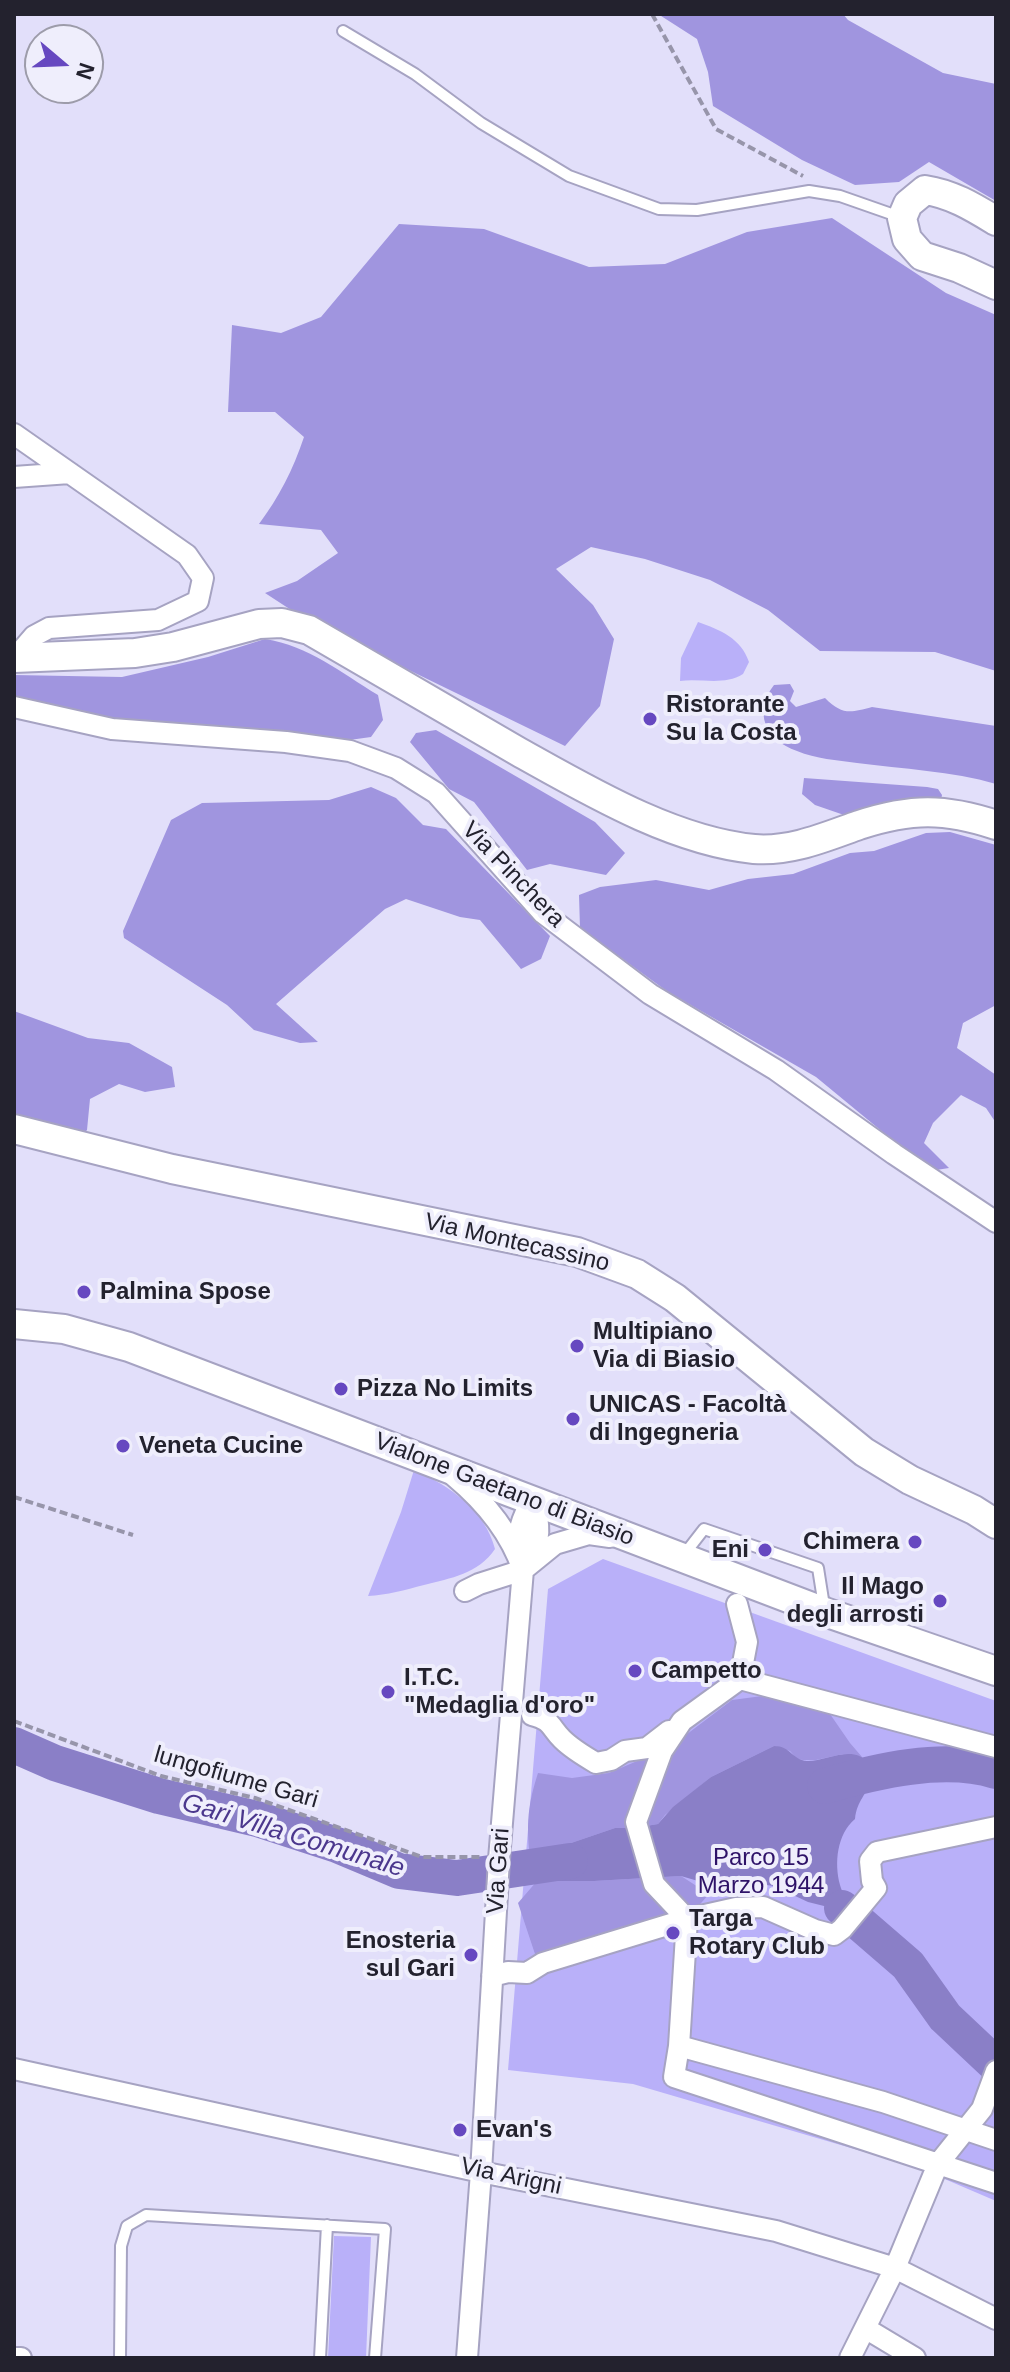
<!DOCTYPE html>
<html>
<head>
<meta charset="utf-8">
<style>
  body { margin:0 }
  #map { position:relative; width:1010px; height:2372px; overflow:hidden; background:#e2dffa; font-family:Helvetica,sans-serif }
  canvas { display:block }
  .frame { position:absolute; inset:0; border:16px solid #23222e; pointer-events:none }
  .north { position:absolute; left:24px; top:24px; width:80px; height:80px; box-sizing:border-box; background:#efeefc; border:2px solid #9d9caa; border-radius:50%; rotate:109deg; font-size:22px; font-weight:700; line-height:32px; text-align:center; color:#23222e }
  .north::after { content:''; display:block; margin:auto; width:28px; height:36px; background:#6648c0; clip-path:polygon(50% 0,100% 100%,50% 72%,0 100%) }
</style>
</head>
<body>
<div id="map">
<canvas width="1010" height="2372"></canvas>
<div class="frame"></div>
<div class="north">N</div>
</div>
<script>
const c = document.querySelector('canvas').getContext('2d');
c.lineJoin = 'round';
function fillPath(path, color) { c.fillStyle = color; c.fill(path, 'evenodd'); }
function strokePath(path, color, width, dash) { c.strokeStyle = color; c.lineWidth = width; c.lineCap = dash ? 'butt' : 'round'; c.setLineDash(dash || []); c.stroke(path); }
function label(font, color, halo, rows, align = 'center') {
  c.font = font + ' Helvetica,sans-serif'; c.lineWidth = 8; c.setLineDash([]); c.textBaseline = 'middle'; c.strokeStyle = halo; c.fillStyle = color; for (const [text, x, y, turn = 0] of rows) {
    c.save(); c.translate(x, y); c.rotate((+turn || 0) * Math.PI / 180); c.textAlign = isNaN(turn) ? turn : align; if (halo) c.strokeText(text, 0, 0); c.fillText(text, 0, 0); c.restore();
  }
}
const green = new Path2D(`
  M698 622C720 630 741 638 749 662L743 674C724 686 701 678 680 681L681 658Z
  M414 1470C450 1486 485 1510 495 1549 478 1574 451 1578 424 1585 405 1590 387 1595 368 1596L401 1512Z
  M603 1559 996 1701V2201L919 2168 633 2084 508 2070 548 1589Z
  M334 2236 371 2237 366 2358H328Z`);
const forest = new Path2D(`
  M658 14H843L848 20 943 73 996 84V201L929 162 899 182 855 185 802 160 713 106 708 72 697 39Z
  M832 218 946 293 996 315V671L935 652 820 651 768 610 710 580 645 559 591 547 556 569 593 605 614 639 600 706 565 746 308 621 265 593 297 581 338 553 321 530 259 524C279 497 293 470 304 437L275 412H228L232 325 281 333 321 317 399 224 484 229 589 267 665 264 747 232Z
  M265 639C309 646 340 672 378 695L383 720 371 737 335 742 91 722 14 702V675L122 677 208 657Z
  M790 684 794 691 790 701 796 707 825 698C842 715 850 713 872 707L996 726V784C952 771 902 769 857 763 837 760 816 759 797 751 765 740 753 712 774 685Z
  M436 730 595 822 625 853 606 875 550 864 527 870 474 802 449 789 410 742 416 733Z
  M804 778 927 787 938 789 942 795 941 800 936 804 844 815 815 805 802 794Z
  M371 787 396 798 423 825 446 829 550 936 541 959 521 969 480 920 460 917 406 899 385 909 276 1004 318 1042 300 1043 254 1030 227 1005 124 938 123 931 171 820 202 803 329 800Z
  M950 832 996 845V1005L963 1023 957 1048 996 1075V1123L986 1108 961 1095 933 1123 924 1143 949 1168 930 1171 816 1077 668 992 580 928 579 895 600 887 656 880 709 890 748 879 793 874 850 853 874 851 926 833Z
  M14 1011 88 1038 129 1043 172 1067 175 1087 145 1092 119 1084 90 1099 87 1130 74 1144 14 1125Z
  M770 1695 821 1701 850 1743 862 1757 843 1754 816 1760H803L797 1759 790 1751 774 1746 711 1777 665 1815 658 1824 634 1828H615L530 1857C526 1824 528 1804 538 1773L572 1778 609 1773 670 1747 732 1700Z
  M681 1876 709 1894 687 1919 537 1960 518 1903 537 1881H594Z`);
const water = new Path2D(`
  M774 1746C791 1746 792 1760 807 1761 824 1762 853 1744 867 1762 870 1767 872 1773 871 1779 867 1795 857 1800 855 1819 837 1834 834 1863 840 1885 842 1892 845 1896 845 1903L842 1908H832L808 1902 774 1886 759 1884 715 1886 681 1876 594 1881H537L528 1877C524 1868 523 1864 530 1857L615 1828H634L658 1824 673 1807 711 1777Z`);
const river = new Path2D(`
  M14 1745 55 1763 159 1796 257 1819 337 1845 399 1871 457 1878 570 1861
  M825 1786C876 1771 944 1755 996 1771
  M842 1908 908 1965 945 2017 996 2065`);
const path = new Path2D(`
  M652 14 716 129 803 176
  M14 1497 133 1535
  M14 1721 161 1776 255 1798 422 1857H481`);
const lane = new Path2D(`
  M343 31 415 74 481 123 569 176 659 209 697 210 809 191 840 196 900 217
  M683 1556 704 1529 818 1568 824 1606
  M120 2358 121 2246 127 2226 146 2215 385 2229 375 2358
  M320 2358 327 2225`);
const street = new Path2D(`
  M14 434 187 555 203 578 198 601 158 620 49 628 34 636 15 658
  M14 477 70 473
  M14 707 112 729 286 742 350 751 396 768 436 793 543 913 650 994 776 1070 894 1154 996 1222
  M454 1476C484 1501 510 1532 523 1570L499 1859 481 2172 467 2358
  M518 1556C517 1533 521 1519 533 1499
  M527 1563C542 1542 540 1524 533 1499
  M465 1591 479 1584 523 1570 555 1544 589 1534 610 1537
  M737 1604 747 1642 740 1679 996 1747
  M740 1679 682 1721 662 1751 636 1822 654 1884 687 1919 679 2046 674 2077 996 2183
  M532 1715C552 1720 550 1727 562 1739 572 1749 584 1756 596 1763L611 1760 625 1751 647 1748 669 1731
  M492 1976 508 1972 527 1973 543 1963 687 1919 736 1908 763 1907 815 1930 834 1935 842 1929 876 1888 872 1881 870 1861 877 1852 996 1827
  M679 2046 883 2102 996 2140
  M14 2069 481 2172 776 2231 895 2268 996 2319
  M865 2328 915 2358
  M14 2358H21
  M850 2358 895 2268 938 2164 982 2109 996 2071`);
const secondary = new Path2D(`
  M996 221C973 207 952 194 925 190L908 204 902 218 907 239 922 256 959 268 996 285
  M14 658 135 653 173 647 259 624 282 623 309 630C379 671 449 712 519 752 589 791 673 841 754 849 791 852 825 837 859 825 911 808 945 808 996 825
  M14 1129 172 1169 577 1252 637 1274 675 1298 864 1452 910 1480 974 1510 996 1524
  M14 1324 64 1329 129 1347 825 1612 996 1671`);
const markers = [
  [650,719,8,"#6648c0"],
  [84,1292,8,"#6648c0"],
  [577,1346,8,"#6648c0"],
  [341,1389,8,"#6648c0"],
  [573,1419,8,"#6648c0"],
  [123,1446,8,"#6648c0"],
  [915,1542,8,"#6648c0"],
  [765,1550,8,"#6648c0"],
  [940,1601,8,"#6648c0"],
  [635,1671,8,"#6648c0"],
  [388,1692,8,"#6648c0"],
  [673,1933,8,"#6648c0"],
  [471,1955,8,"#6648c0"],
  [460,2130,8,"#6648c0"]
];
const poiNames = [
  ["Ristorante",666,705],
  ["Su la Costa",666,733],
  ["Palmina Spose",100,1292],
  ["Multipiano",593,1332],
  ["Via di Biasio",593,1360],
  ["Pizza No Limits",357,1389],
  ["UNICAS - Facoltà",589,1405],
  ["di Ingegneria",589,1433],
  ["Veneta Cucine",139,1446],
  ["Chimera",899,1542,"right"],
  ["Eni",749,1550,"right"],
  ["Il Mago",924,1587,"right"],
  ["degli arrosti",924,1615,"right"],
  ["Campetto",651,1671],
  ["I.T.C.",404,1678],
  ["\"Medaglia d'oro\"",404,1706],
  ["Targa",689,1919],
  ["Rotary Club",689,1947],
  ["Enosteria",455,1941,"right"],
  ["sul Gari",455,1969,"right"],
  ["Evan's",476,2130]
];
const streetNames = [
  ["Via Pinchera",513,875,46],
  ["Via Montecassino",517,1243,13],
  ["Vialone Gaetano di Biasio",504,1490,21],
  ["lungofiume Gari",236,1778,16],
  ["Via Gari",499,1871,-86],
  ["Via Arigni",511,2177,12]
];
const parkNames = [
  ["Parco 15",761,1858],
  ["Marzo 1944",761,1886]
];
const waterNames = [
  ["Gari Villa Comunale",293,1836,17]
];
fillPath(green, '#b9b0f9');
fillPath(forest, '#a095df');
fillPath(water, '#8a7fc7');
strokePath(river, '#8a7fc7', 36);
strokePath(lane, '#a6a3c2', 14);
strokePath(street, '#a6a3c2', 24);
strokePath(secondary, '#a6a3c2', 32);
strokePath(path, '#9795aa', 4, [8, 4]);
strokePath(lane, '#fff', 10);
strokePath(street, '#fff', 20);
strokePath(secondary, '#fff', 28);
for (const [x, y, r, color] of markers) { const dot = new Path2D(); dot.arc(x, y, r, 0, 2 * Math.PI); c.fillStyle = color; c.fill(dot); strokePath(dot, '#efeefc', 3); }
label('bold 24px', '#23222e', '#efeefc', poiNames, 'left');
label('24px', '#23222e', '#efeefc', streetNames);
label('24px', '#2e1268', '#efeefc', parkNames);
label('italic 26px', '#4b378d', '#efeefc', waterNames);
</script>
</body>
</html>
